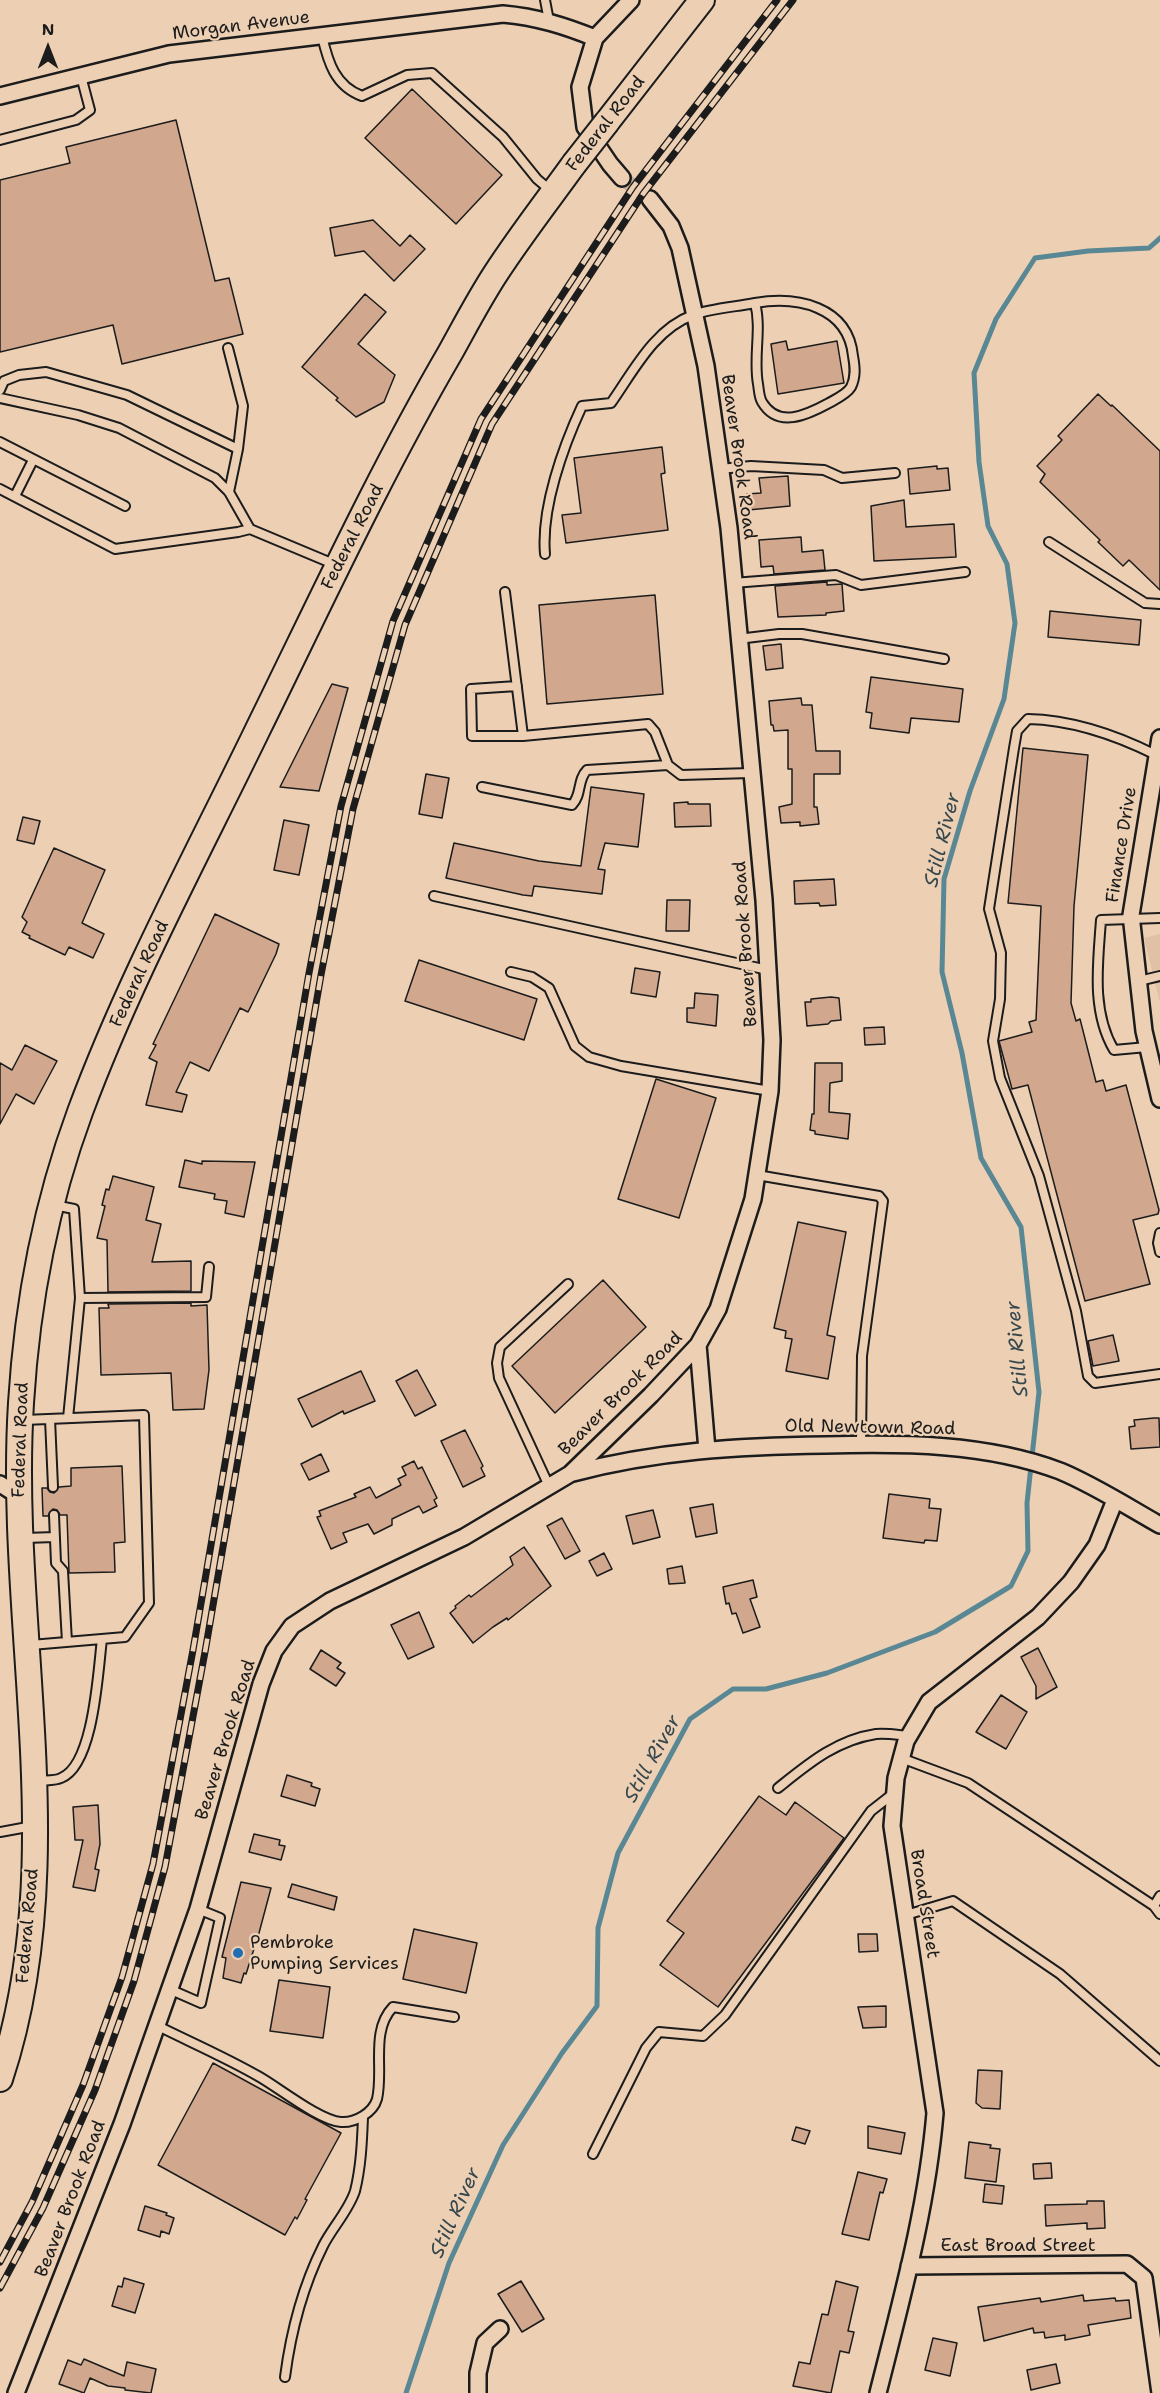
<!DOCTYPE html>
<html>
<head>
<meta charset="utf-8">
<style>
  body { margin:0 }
  #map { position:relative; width:1160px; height:2393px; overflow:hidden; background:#edd0b4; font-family:"Shantell Sans",sans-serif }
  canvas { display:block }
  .north { position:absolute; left:18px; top:18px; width:60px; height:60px; -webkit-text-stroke:4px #edd0b4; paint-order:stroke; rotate:0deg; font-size:16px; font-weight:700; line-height:24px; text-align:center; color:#1c1c1c }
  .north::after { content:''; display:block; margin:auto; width:21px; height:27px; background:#1c1c1c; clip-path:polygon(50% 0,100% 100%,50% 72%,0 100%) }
</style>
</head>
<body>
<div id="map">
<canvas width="1160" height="2393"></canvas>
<div class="north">N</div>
</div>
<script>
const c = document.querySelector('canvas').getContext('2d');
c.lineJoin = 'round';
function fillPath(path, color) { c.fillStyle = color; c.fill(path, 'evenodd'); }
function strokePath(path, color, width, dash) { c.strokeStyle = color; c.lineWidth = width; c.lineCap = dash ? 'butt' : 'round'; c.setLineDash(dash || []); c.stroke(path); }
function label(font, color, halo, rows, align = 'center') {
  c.font = font + ' "Shantell Sans",sans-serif'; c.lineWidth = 4.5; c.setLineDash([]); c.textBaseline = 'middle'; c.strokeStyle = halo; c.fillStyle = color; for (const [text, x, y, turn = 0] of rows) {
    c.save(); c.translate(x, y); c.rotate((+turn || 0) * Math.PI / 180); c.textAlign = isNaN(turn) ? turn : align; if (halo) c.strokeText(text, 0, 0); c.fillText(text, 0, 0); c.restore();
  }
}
const built = new Path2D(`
  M1160 934V1003L1144 938Z`);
const stream = new Path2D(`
  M406 2393 449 2263 503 2145 562 2053 597 2006 598 1928 618 1853 690 1719 733 1689H766L827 1673 935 1632 1011 1586 1028 1551 1027 1503 1039 1392 1021 1227 981 1158 962 1053 942 972 944 879 970 791 1004 699 1015 623 1007 564 988 526 979 462 974 373 996 319 1035 258 1088 251 1149 248 1160 238`);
const building = new Path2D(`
  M412 89 502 175 456 224 365 138Z
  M176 120 215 281 229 278 243 334 122 364 113 325 0 352V180L70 163 66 147Z
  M373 220 400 246 410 235 425 249 394 281 364 251 335 256 330 228Z
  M365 294 386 312 358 344 395 375 384 402 356 417 336 400 338 398 302 367Z
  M786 341 788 350 837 341 844 383 778 394 771 344Z
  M1098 394 1111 406 1112 405 1160 451V590L1129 560 1123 566 1098 542 1100 540 1040 482 1045 474 1037 466 1062 440 1058 436Z
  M662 447 665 473 661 474 668 530 566 543 562 515 581 513 574 458Z
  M937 466V469L948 468 950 490 910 494 908 469Z
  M788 476 790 506 748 510 747 494 761 493 759 478Z
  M904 500 906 527 954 524 956 557 874 561 871 506Z
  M801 537 802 552 823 550 825 570 774 574 773 566 761 567 759 540Z
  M827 582V585L842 584 844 611 826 613V615L778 617 775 586Z
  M655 595 663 694 547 704 539 605Z
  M1050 611 1141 620 1139 645 1048 637Z
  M781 644 783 668 766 670 763 646Z
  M871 677 963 689 959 722 911 718 909 733 870 728 872 713 866 712Z
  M332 684 348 688 319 791 280 787Z
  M801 698 802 705H812L816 751H840V774H814V807H817L819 824 800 826V822L781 823 779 807 792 804V769H788V730L774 731 773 725H771L769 701Z
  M1023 748 1088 755 1074 906 1071 1003 1076 1021 1080 1019 1096 1082 1103 1080 1106 1091 1126 1085 1159 1210 1158 1214 1133 1220 1150 1284 1085 1301 1028 1085 1012 1089 999 1041 1032 1032 1029 1022 1036 1020 1041 906 1008 903Z
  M426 774 449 778 442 818 419 814Z
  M591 787 644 794 638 847 605 843 598 869 605 870 602 894 534 886 532 896 523 895 446 878 454 843 539 861 581 866Z
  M688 802V804H710L711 826 675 827 674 803Z
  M23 817 40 821 34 844 17 840Z
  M284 820 309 825 299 875 274 870Z
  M54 848 105 870 82 923 104 934 93 958 69 947 65 955 29 938 30 936 22 932 27 922 22 917Z
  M834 879 836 905 820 906 819 903 795 904 794 881Z
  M667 900H690L689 931H666Z
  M215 914 279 944 276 954 250 1008 248 1012 240 1008 209 1071 190 1062 176 1092 187 1095 182 1112 146 1105 157 1062 149 1058 156 1045 153 1044Z
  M419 960 537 999 524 1040 405 1001Z
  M635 968 660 972 656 997 631 993Z
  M695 993 718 995 716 1026 687 1022V1008H694Z
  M831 997 839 998 841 1020 831 1021 828 1024 807 1026 805 1002H811V999Z
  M884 1027 885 1044 865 1045 864 1028Z
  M25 1045 57 1061 34 1104 16 1094 0 1124V1063L12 1070Z
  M815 1063H842V1081L830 1083 829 1112 850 1114 848 1139 815 1134V1131L810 1130 812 1114H814Z
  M656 1079 716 1098 679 1218 618 1199Z
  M185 1160 202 1164V1161L255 1162 244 1217 225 1213 227 1201 214 1199 215 1194 179 1187Z
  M113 1176 154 1187 146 1220 161 1224 152 1262 191 1261V1291L108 1292 107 1240 97 1238 105 1206 102 1205 106 1189 109 1190Z
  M798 1222 846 1232 827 1335 835 1337 828 1379 786 1371 792 1339 785 1338 786 1331 774 1328Z
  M603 1280 646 1327 555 1413 512 1366Z
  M191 1303V1306L207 1305 209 1370 204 1409 173 1410 171 1373 101 1375 99 1308H109L108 1304Z
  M1113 1335 1119 1361 1093 1366 1088 1341Z
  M417 1370 436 1405 415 1416 396 1381Z
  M361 1371 375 1401 344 1414 343 1411 312 1427 298 1399Z
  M1154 1418H1159L1160 1447 1131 1449 1129 1427 1135 1426 1134 1420Z
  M465 1430 483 1466 481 1468 485 1476 463 1487 441 1441Z
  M321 1454 329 1471 309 1480 301 1464Z
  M414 1461 418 1469 422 1467 437 1498 434 1500 437 1506 423 1513 419 1506 392 1519V1525L374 1534 368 1524 343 1533 347 1542 331 1549 317 1517 321 1516 319 1511 356 1497 354 1494 370 1487 376 1498 401 1485 398 1479 406 1475 402 1467Z
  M122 1466 125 1542 114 1543 115 1572 69 1573 67 1515H60L57 1510 53 1509 48 1516H43L42 1488H47L50 1492 54 1493 59 1487 71 1486V1468Z
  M889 1494 930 1499 929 1508 941 1509 937 1541 925 1540 924 1543 883 1538Z
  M713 1504 717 1533 696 1537 690 1508Z
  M653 1510 660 1537 633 1544 626 1516Z
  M562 1518 580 1551 565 1559 547 1526Z
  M524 1547 551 1586 508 1620 507 1618 493 1627 473 1643 450 1613 456 1608 455 1606 469 1595 471 1597 513 1565 510 1557Z
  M604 1553 612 1569 597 1576 589 1561Z
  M682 1566 685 1583 669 1584 667 1569Z
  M753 1580 757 1597 750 1599 760 1627 743 1633 736 1613 732 1614 729 1603 726 1604 723 1587Z
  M419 1612 434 1647 408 1659 391 1625Z
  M1038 1648 1057 1687 1036 1699V1686L1021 1657Z
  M321 1650 341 1663 337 1668 345 1673 336 1686 310 1669Z
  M1001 1695 1027 1712 1006 1749 976 1732Z
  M287 1775 312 1783 311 1786 320 1789 315 1806 281 1796Z
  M759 1796 786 1815 795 1802 844 1838 718 2007 660 1965 684 1933 667 1921Z
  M98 1805 100 1844 95 1869 99 1870 95 1891 73 1887 83 1840H75L73 1807Z
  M254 1834 280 1840 279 1845 285 1846 281 1860 249 1852Z
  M241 1882 271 1888 259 1933 246 1974 244 1973 241 1983 223 1978 226 1958 222 1957Z
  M292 1884 337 1897 334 1910 288 1897Z
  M414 1929 477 1943 466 1993 403 1979Z
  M858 1934H877L878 1951 859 1952Z
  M279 1980 330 1987 323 2038 270 2031Z
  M886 2006V2027L863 2028 858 2007Z
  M213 2063 341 2133 305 2199 307 2200 297 2219 295 2217 285 2235 158 2165Z
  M978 2070 1002 2071 1000 2109 982 2108 976 2103Z
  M868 2126 905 2133 901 2154 868 2148Z
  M796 2127 810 2131 805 2144 792 2140Z
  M969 2142 991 2145 990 2148 1000 2149 996 2182 965 2178Z
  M1051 2163 1052 2178 1034 2179 1033 2164Z
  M858 2172 887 2179 883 2193 880 2192 869 2240 842 2234Z
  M985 2184 1004 2186 1002 2204 983 2202Z
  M1087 2201H1104L1105 2228 1087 2229V2223L1046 2226 1045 2205 1087 2204Z
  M145 2206 167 2213 166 2215 174 2218 169 2234 161 2231 160 2237 138 2230Z
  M124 2278 144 2284 135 2313 112 2306 118 2286 122 2287Z
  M521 2281 544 2319 522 2332 498 2294Z
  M836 2281 858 2287 848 2331 854 2332 849 2353 840 2351 831 2393 793 2386 799 2362 810 2364 822 2314 828 2315Z
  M1083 2295 1084 2301 1115 2298 1116 2301 1129 2300 1131 2318 1088 2325 1090 2335 1065 2340V2335L1045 2338 1044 2332 1034 2333 1033 2328 984 2341 978 2307 1040 2298 1041 2302Z
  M933 2338 957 2343 950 2376 925 2370Z
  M84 2359 124 2376 127 2362 156 2369 151 2393 125 2390V2388L108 2386 90 2378 84 2393 59 2384 68 2360 81 2365Z
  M1056 2364 1060 2383 1031 2390 1027 2370Z`);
const streetTunnel = new Path2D(`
  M622 178 650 199`);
const lane = new Path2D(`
  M545 0 549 21
  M322 36C328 62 335 86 362 96L407 75 432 73 503 137 537 179 550 190
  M0 140 76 120 90 110 81 76
  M228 348 243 406 238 449 229 492
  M0 390 4 381 19 375 46 372 127 395 238 449
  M0 398 78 415 119 428 215 478 229 492 250 529
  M0 442 125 506
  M720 469 751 466 824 470 842 478 895 473
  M0 489 115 549 238 532 250 529 336 565
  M15 496 33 460
  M1049 542 1145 603 1160 604
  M545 554C541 508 563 447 582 406L611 403C633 372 654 329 693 315 712 308 735 307 755 303 797 296 848 306 853 356 855 367 856 377 851 387 847 394 836 399 829 403 807 415 778 429 762 402 759 397 759 390 758 384 753 357 762 329 755 303
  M733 583 836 575 861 585 965 572
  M505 592 523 736 648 724 655 732 668 765 681 775 751 773
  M738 639 779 634H802L944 659
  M517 686 471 689 472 736H523
  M1156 755C1116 735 1072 720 1028 719L1017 731 1014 748 989 909 1001 953 1000 999 993 1041 1000 1078 1039 1176 1076 1311 1088 1376 1095 1383 1160 1374
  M482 787 572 805C582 795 577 780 587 770L668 765
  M434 896 768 970
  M511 972 532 977 549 988 575 1046 589 1057 621 1066 770 1091
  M1139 981 1160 976
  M1147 1047 1114 1050C1091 1011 1098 963 1101 920L1160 918
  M757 1175 879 1196 883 1201 862 1356 861 1444
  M54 1205 74 1209 80 1298
  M1160 1233 1158 1243 1160 1252
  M68 1418 80 1298 206 1297 209 1267
  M50 1419 53 1487
  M24 1420 144 1415 149 1603 125 1637 31 1645
  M549 1486 499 1378 497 1363 500 1347 568 1284
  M54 1515 56 1563 63 1571 67 1642
  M25 1538 55 1537
  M901 1758 968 1783 1154 1906
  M38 1781C45 1780 55 1781 61 1778 94 1765 98 1671 102 1639
  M778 1788C808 1764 836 1740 876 1734 887 1733 898 1735 909 1736
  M0 1832 33 1826
  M1160 1896 1154 1906 1160 1914
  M906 1915 953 1901 1060 1974 1160 2061
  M169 1989 201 2003 220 1918 198 1909
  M156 2025C190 2042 225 2057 258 2076 278 2087 320 2121 341 2122 355 2123 373 2113 377 2099 384 2070 370 2031 393 2007L454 2017
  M593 2154 646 2048 659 2032 703 2036 725 2015 871 1811 894 1793
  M285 2377C291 2331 302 2288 323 2246 332 2228 349 2210 355 2191 361 2167 362 2142 363 2118`);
const street = new Path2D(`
  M0 96 169 54 503 14C537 17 565 26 595 38
  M622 178 610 164 585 127 580 87 595 38 631 0
  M1160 738 1131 915 1144 1031 1160 1099
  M698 1345 707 1450
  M573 1473C657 1451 739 1446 825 1445 903 1443 986 1443 1060 1471 1094 1485 1128 1507 1160 1525
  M0 1484 19 1496
  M909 2266 1127 2264 1144 2278 1160 2393
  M16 2393 122 2124 198 1909 261 1684 274 1651 292 1626 330 1601 464 1537 570 1474 651 1395 698 1345 718 1309 753 1199 770 1091 772 1040 764 900 729 528 706 366 680 248 671 226 650 199
  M478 2393V2373L485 2343 500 2329
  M878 2393C901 2301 927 2208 935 2113L892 1826 896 1778 906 1741 929 1702 1038 1617 1071 1582 1097 1545 1115 1500`);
const primary = new Path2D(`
  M607 122 702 0
  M0 2079C73 1860 7 1627 21 1403 27 1305 46 1204 80 1112 129 980 197 855 258 729 320 603 379 475 450 353 465 326 479 299 496 273 520 236 548 200 574 164`);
const rail = new Path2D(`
  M0 2262 32 2202 83 2085 122 1977 153 1864 193 1650 309 973 341 806 393 621 481 419 633 187 777 0
  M0 2288 43 2208 95 2090 134 1981 165 1867 205 1652 321 975 353 809 405 625 492 424 643 194 793 0`);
const primaryBridge = new Path2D(`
  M574 164 607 122`);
const markers = [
  [238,1953,6,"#1f6fb2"]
];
const streetNames = [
  ["Morgan Avenue",241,26,-7],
  ["Federal Road",606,124,-52],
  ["Beaver Brook Road",738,457,82],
  ["Federal Road",353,537,-63],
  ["Finance Drive",1122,845,-81],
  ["Beaver Brook Road",746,944,-94],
  ["Federal Road",140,974,-65],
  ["Beaver Brook Road",621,1394,-45],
  ["Old Newtown Road",870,1428,1],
  ["Federal Road",21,1440,-88],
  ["Beaver Brook Road",226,1740,-73],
  ["Broad Street",924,1904,81],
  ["Federal Road",28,1926,-85],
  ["Beaver Brook Road",71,2199,-69],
  ["East Broad Street",1018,2246]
];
const poiNames = [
  ["Pembroke",250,1943],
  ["Pumping Services",250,1964]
];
const waterNames = [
  ["Still River",943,840,-76],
  ["Still River",1018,1349,-95],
  ["Still River",653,1759,-61],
  ["Still River",456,2213,-66]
];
fillPath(built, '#e1c1a6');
strokePath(stream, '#598793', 5);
fillPath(building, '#d1a78e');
strokePath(building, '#1c1c1c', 1.5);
strokePath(streetTunnel, '#c3ac96', 15, [15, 8]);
strokePath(lane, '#1c1c1c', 12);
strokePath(street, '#1c1c1c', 20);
strokePath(primary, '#1c1c1c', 28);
strokePath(lane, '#edd0b4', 8);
strokePath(street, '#edd0b4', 15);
strokePath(primary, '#edd0b4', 24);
strokePath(rail, '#1c1c1c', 7);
strokePath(rail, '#edd0b4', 4.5, [14]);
strokePath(primaryBridge, '#1c1c1c', 28, []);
strokePath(primaryBridge, '#edd0b4', 24);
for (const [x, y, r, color] of markers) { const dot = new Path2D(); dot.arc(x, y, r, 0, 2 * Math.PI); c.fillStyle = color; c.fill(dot); strokePath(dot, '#edd0b4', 2); }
label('18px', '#1c1c1c', '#edd0b4', streetNames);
label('18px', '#1c1c1c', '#edd0b4', poiNames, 'left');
label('italic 20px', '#36484e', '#edd0b4', waterNames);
</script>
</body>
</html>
